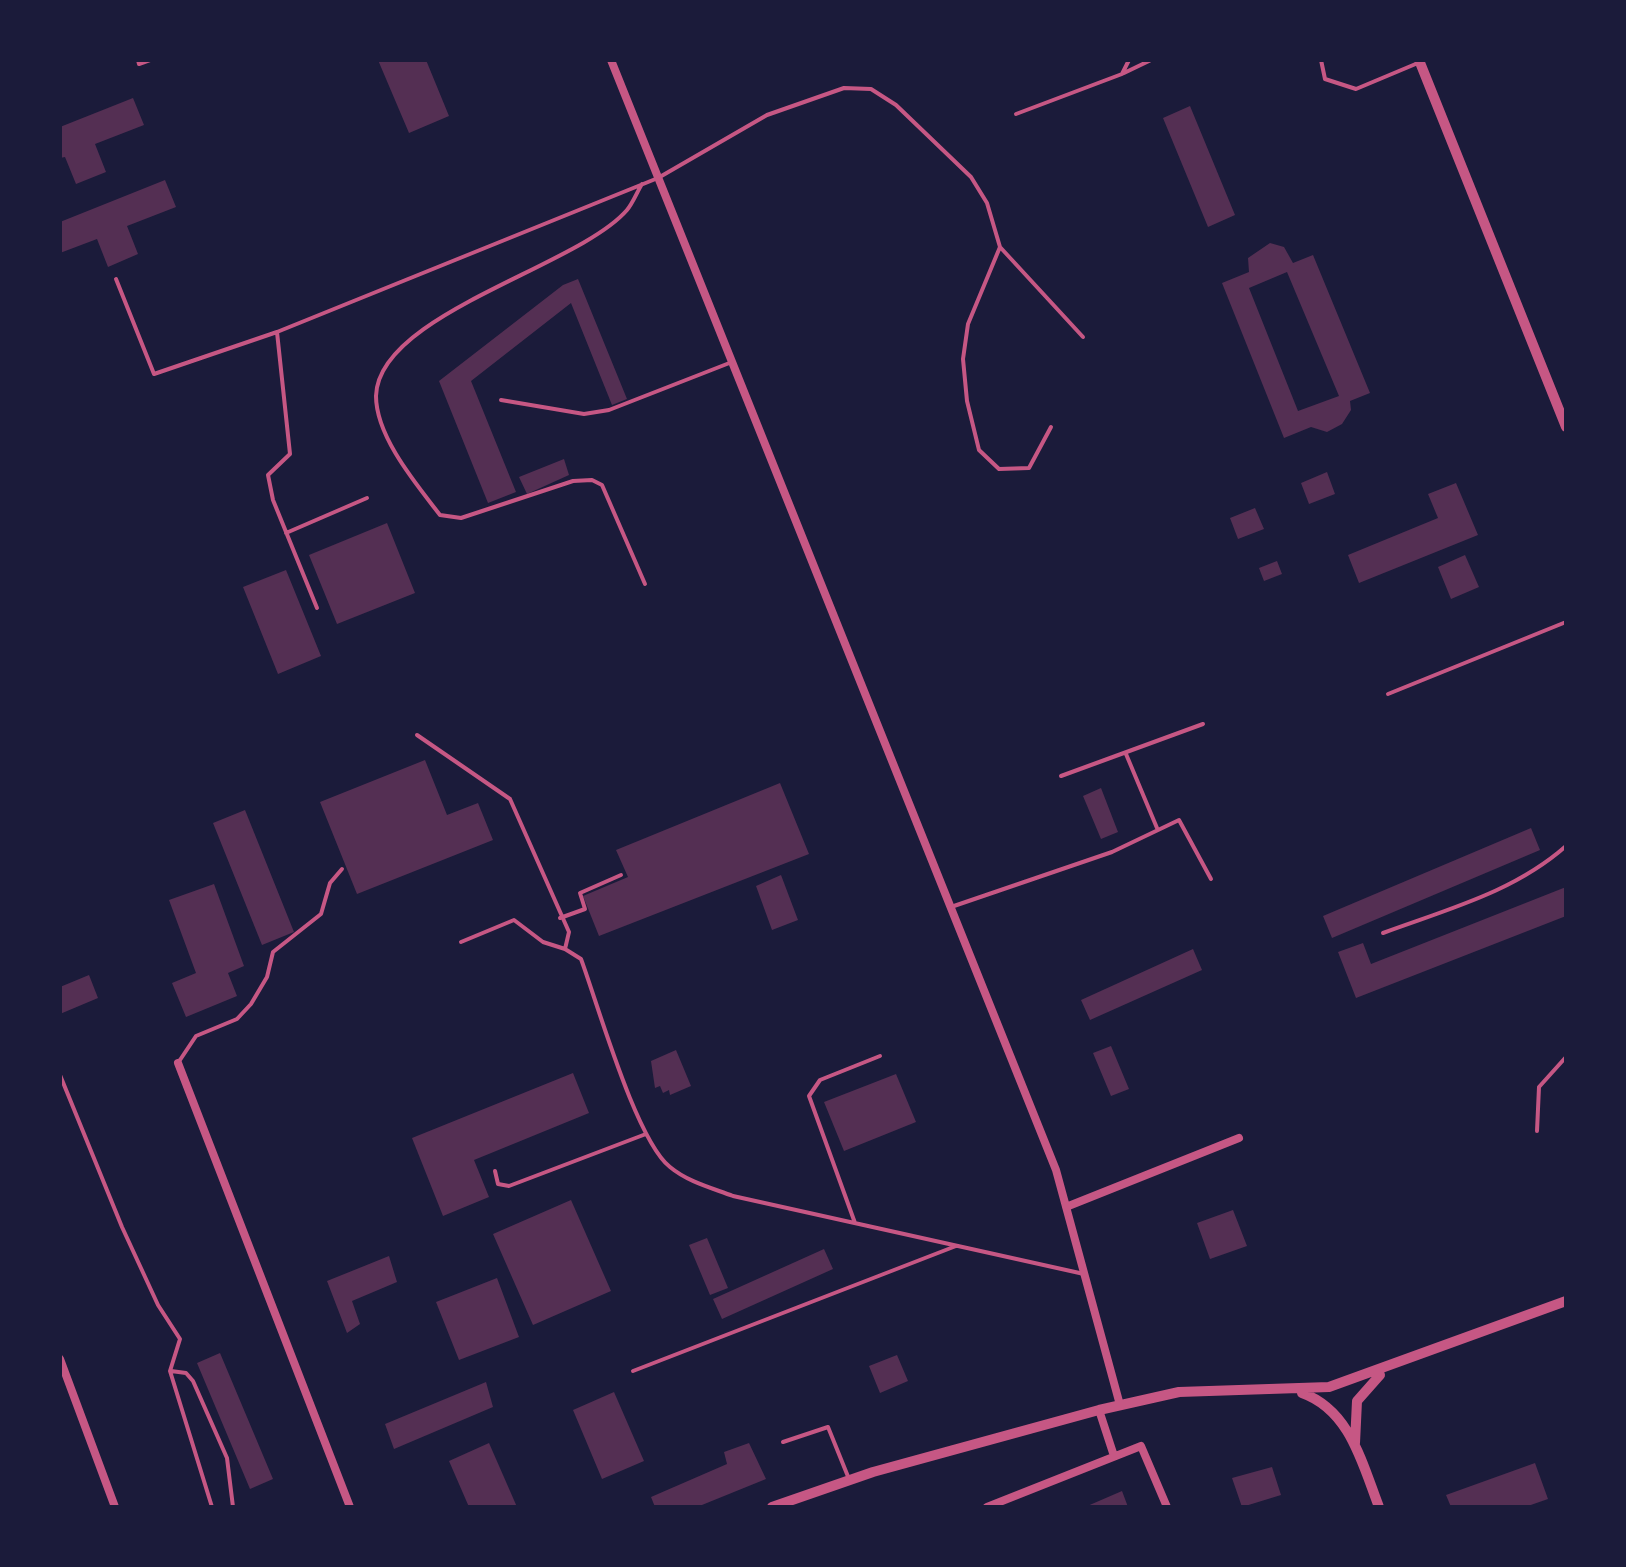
<!DOCTYPE html>
<html>
<head>
<meta charset="utf-8">
<style>
  body { margin:0 }
  #map { position:relative; width:1626px; height:1567px; overflow:hidden; background:#1b1b3a; font-family:Georgia,serif }
  canvas { display:block }
  .frame { position:absolute; inset:0; border:62px solid #1b1b3a; pointer-events:none }
</style>
</head>
<body>
<div id="map">
<canvas width="1626" height="1567"></canvas>
<div class="frame"></div>
</div>
<script>
const c = document.querySelector('canvas').getContext('2d');
c.lineJoin = 'round';
function fillPath(path, color) { c.fillStyle = color; c.fill(path, 'evenodd'); }
function strokePath(path, color, width, dash) { c.strokeStyle = color; c.lineWidth = width; c.lineCap = dash ? 'butt' : 'round'; c.setLineDash(dash || []); c.stroke(path); }
const building = new Path2D(`
  M378 60H426L449 116 409 133Z
  M133 98 144 125 95 144 106 172 76 184 65 157 60 158V127Z
  M1190 106 1235 215 1208 227 1163 118Z
  M165 180 176 207 127 226 138 254 108 267 97 239 60 253V222Z
  M1270 243 1284 247 1293 263 1313 255 1370 393 1350 401 1351 410 1342 424 1327 432 1311 427 1284 438 1222 283 1249 272 1248 258ZM1287 272 1339 396 1298 411 1249 288Z
  M578 279 627 399 612 405 571 303 471 381 516 492 488 503 439 381 563 285Z
  M564 459 569 475 527 494 519 477Z
  M1327 472 1335 494 1309 504 1301 483Z
  M1456 483 1478 535 1359 583 1348 555 1438 518 1428 494Z
  M1255 508 1264 529 1238 539 1230 518Z
  M387 523 415 593 337 624 309 555Z
  M1465 555 1479 587 1451 599 1438 567Z
  M1277 561 1282 574 1264 581 1259 568Z
  M286 570 321 656 278 674 243 587Z
  M425 760 447 815 478 803 493 840 357 894 320 802Z
  M780 783 809 854 599 936 583 896 628 877 616 850Z
  M1101 788 1118 832 1101 839 1083 796Z
  M245 810 294 932 262 945 213 823Z
  M1531 828 1540 850 1332 938 1323 916Z
  M781 875 798 920 772 930 756 886Z
  M214 884 244 966 228 973 237 996 186 1017 172 983 196 973 169 900Z
  M1566 887V916L1356 998 1338 952 1363 943 1371 964Z
  M1193 949 1202 970 1090 1020 1081 1000Z
  M89 975 98 998 60 1014V987Z
  M1111 1046 1129 1089 1111 1096 1093 1053Z
  M676 1050 691 1086 670 1095 669 1090 663 1093 660 1086 655 1088 651 1061Z
  M573 1073 589 1113 474 1160 489 1197 443 1216 412 1138Z
  M896 1074 916 1122 844 1151 824 1102Z
  M571 1200 611 1291 533 1325 493 1234Z
  M1233 1210 1247 1246 1210 1259 1197 1223Z
  M707 1238 728 1288 710 1295 689 1245Z
  M824 1249 833 1269 722 1319 713 1299Z
  M389 1256 397 1282 352 1301 360 1324 347 1333 327 1281Z
  M497 1278 519 1337 459 1360 436 1302Z
  M220 1353 273 1479 250 1489 197 1363Z
  M897 1355 908 1381 880 1393 869 1366Z
  M486 1382 493 1407 394 1449 385 1424Z
  M614 1392 644 1461 602 1479 573 1410Z
  M489 1443 517 1507H469L449 1461Z
  M749 1443 766 1479 697 1507H655L651 1497 727 1464 724 1452Z
  M1535 1463 1548 1499 1525 1507H1451L1446 1495Z
  M1272 1467 1281 1495 1242 1507 1232 1478Z
  M1122 1491 1128 1507H1085Z`);
const service = new Path2D(`
  M138 60 139 64 150 60
  M1321 60 1325 79 1356 89 1418 63
  M1124 73 1151 60
  M1016 114 1122 74 1129 60
  M642 184C637 192 633 203 627 210 578 267 378 314 376 396 376 437 417 485 440 515L461 518 573 481 592 480 602 485 645 584
  M1000 247 1083 337
  M116 279 154 374 277 332
  M501 400 584 414 609 410 732 362
  M286 533 367 498
  M317 608 273 500 268 475 290 454 277 332 658 178 767 115 844 88 871 89 896 105 971 177 987 203 1000 247 968 324 963 359 967 401 979 450 999 469 1029 468 1051 427
  M1388 694 1566 622
  M417 735 510 799 569 932 565 949 581 959C598 1005 636 1140 670 1167 688 1182 712 1188 733 1196L1084 1274
  M1126 754 1157 828
  M1061 776 1203 724
  M951 907 1112 852 1179 820 1211 879
  M560 918 585 909 580 893 621 875
  M1383 933C1448 909 1514 892 1566 846
  M461 942 514 920 543 942 565 949
  M178 1063 196 1036 237 1019 251 1004 267 977 273 952 321 914 330 883 342 869
  M60 1075 122 1227 158 1305 180 1339 170 1371 212 1507
  M1537 1131 1539 1087 1566 1057
  M495 1171 498 1184 509 1186 646 1134
  M855 1223 809 1096 820 1080 880 1056
  M171 1371 186 1373 193 1381 227 1458 233 1507
  M633 1371 956 1246
  M783 1442 828 1427 849 1479`);
const minor = new Path2D(`
  M611 60 1056 1170 1120 1405
  M178 1063 350 1507
  M1066 1207 1239 1138
  M60 1359 115 1507
  M1099 1410 1114 1456
  M987 1507 1141 1446 1167 1507`);
const tertiary = new Path2D(`
  M1419 60 1566 427
  M1302 1393C1350 1410 1362 1463 1379 1507
  M1355 1443 1357 1401 1380 1375
  M772 1507 873 1472 1099 1410 1179 1392 1329 1387 1566 1301`);
fillPath(building, '#542f53');
strokePath(service, '#c65784', 4);
strokePath(minor, '#c65784', 8);
strokePath(tertiary, '#c65784', 10);
</script>
</body>
</html>
